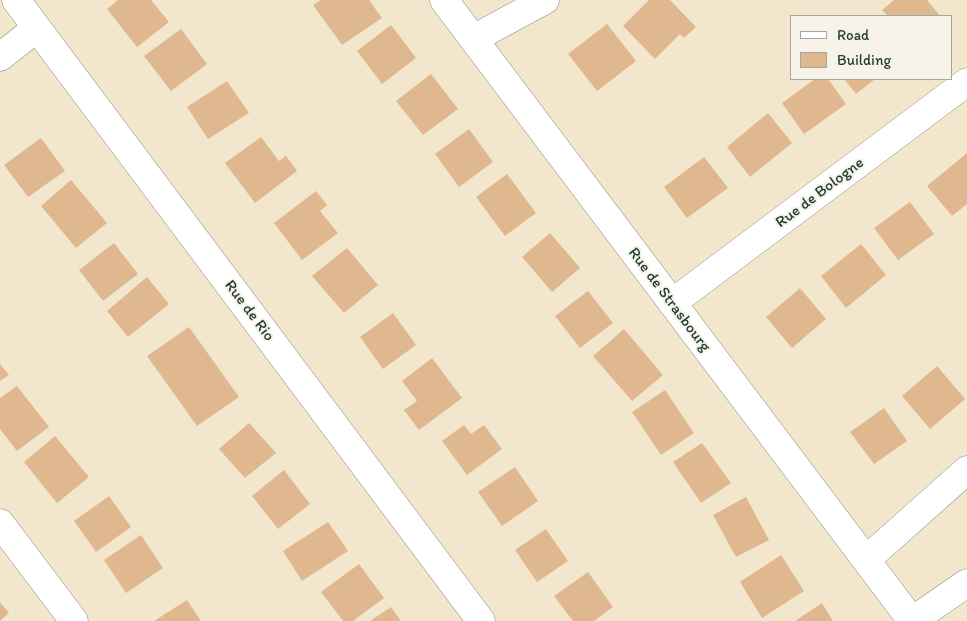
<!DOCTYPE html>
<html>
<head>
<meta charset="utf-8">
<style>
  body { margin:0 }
  #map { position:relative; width:967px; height:621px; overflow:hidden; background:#f2e6cd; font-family:Itim,sans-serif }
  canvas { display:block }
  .legend { position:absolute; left:790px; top:15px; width:162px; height:65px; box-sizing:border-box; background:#f7f3e8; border:1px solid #a1aaa0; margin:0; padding:6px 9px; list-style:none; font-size:15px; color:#1f3d34 }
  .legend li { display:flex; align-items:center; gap:10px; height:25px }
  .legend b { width:25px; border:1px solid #a1aaa0 }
</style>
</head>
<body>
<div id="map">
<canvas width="967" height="621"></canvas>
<ul class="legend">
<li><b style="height:6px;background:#fff"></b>Road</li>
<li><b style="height:14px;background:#e0b890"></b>Building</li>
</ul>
</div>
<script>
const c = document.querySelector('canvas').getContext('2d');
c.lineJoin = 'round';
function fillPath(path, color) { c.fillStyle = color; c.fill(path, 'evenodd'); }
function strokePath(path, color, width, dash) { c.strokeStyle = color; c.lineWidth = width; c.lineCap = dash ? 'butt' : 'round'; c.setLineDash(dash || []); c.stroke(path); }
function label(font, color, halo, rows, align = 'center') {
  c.font = font + ' Itim,sans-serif'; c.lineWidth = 4; c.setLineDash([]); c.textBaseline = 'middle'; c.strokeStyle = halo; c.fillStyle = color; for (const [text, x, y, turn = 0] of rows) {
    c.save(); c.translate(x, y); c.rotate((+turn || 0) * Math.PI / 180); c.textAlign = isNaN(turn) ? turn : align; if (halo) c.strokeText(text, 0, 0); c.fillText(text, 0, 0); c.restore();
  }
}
const building = new Path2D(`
  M118 0H151L169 22 137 47 107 9Z
  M321 0H369L382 18 342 45 313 5Z
  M649 0H670L696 27 684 38 680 34 655 59 623 26Z
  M894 0H927L940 16H888L882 10Z
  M607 24 636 61 597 91 568 54Z
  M391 25 416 58 382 84 357 51Z
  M181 29 207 64 171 91 144 56Z
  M431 74 458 109 423 135 396 101Z
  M815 79H828L846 104 804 134 782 103Z
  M844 79H875L856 94Z
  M227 81 249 113 208 139 187 107Z
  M768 113 792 143 750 177 727 147Z
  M469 129 493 162 459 187 435 154Z
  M261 137 279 161 286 156 297 171 255 203 225 163Z
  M41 138 65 171 28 197 4 165Z
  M967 153V204L952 216 927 186Z
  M704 157 728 188 687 218 664 187Z
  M507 174 536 213 505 236 476 197Z
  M71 180 107 223 76 248 41 206Z
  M316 191 327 205 320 211 338 233 302 260 274 223Z
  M910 202 934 234 898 260 874 228Z
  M550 233 580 268 552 292 522 257Z
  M114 243 138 274 103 301 79 270Z
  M861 244 886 275 846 308 821 276Z
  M347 248 378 285 344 313 312 276Z
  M147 277 169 304 128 337 107 311Z
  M800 288 826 319 792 348 766 317Z
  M588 291 613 323 580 348 555 316Z
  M393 313 416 345 383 369 360 337Z
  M189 327 239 397 197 426 147 356Z
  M624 329 663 375 632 401 593 356Z
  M432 358 462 398 419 430 404 410 417 401 402 381Z
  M0 364 9 375 0 381Z
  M937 366 965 399 930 429 902 396Z
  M17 386 49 427 17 451 0 429V398Z
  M665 390 694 433 661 455 632 412Z
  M884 408 907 441 874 464 850 432Z
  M249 423 276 453 245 478 219 449Z
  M464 425 471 434 484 425 502 449 467 475 442 441Z
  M55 436 89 477 57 503 24 462Z
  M702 443 731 483 701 503 673 462Z
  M515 467 538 501 502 526 478 492Z
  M284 470 310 504 278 529 252 496Z
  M109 496 131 527 96 552 74 521Z
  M746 497 769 540 736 557 713 515Z
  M328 522 348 551 302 581 283 551Z
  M546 529 568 561 537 582 515 550Z
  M141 535 163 568 126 593 104 560Z
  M781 555 804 591 762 618 740 582Z
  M359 564 384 598 353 621H343L321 592Z
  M588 572 613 607 594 621H573L554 596Z
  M187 600 201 621H154Z
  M0 602 9 613 0 621Z
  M822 603 833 621H795Z
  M391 607 401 621H370Z`);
const minor = new Path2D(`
  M16 0 481 621
  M444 0 912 621
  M473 39 545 0
  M0 57 37 28
  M672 303 967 82
  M0 523 74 621
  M866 560 967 470
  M912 621 967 583`);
const streetNames = [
  ["Rue de Bologne",820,193,-37],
  ["Rue de Strasbourg",669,300,53],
  ["Rue de Rio",249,311,53]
];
fillPath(building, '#e0b890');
strokePath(minor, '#889280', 29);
strokePath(minor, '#fff', 28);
label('16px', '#1f3d34', '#f7f3e8', streetNames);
</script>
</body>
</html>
